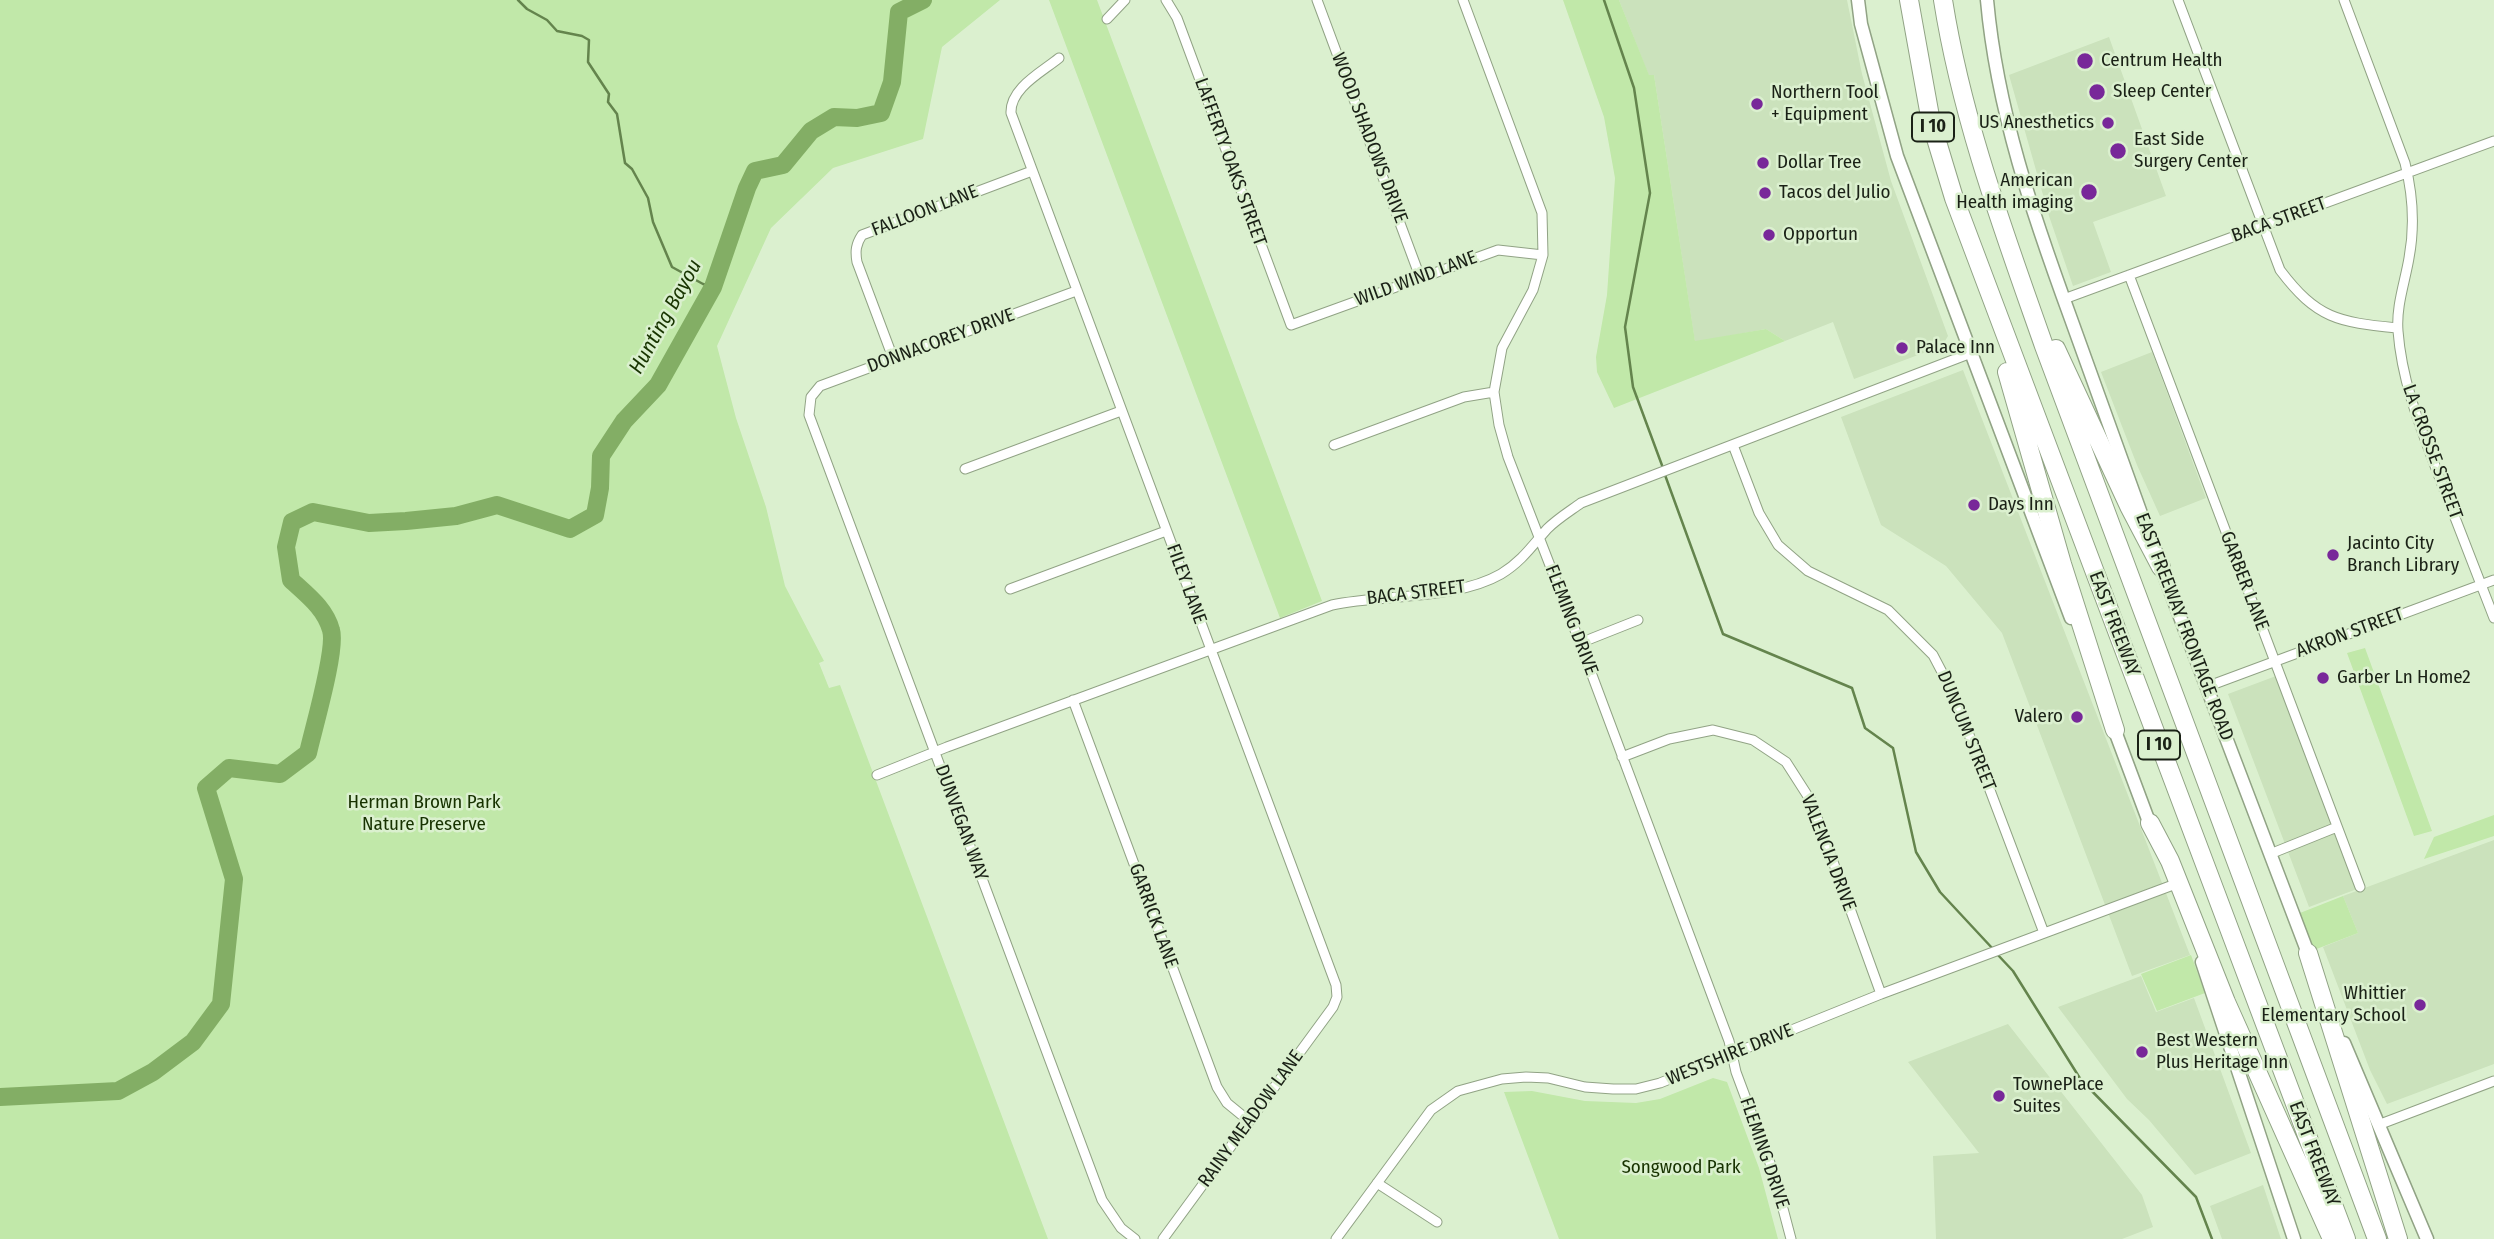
<!DOCTYPE html>
<html>
<head>
<meta charset="utf-8">
<style>
  body { margin:0 }
  canvas { display:block; background:#dbf0cf }
</style>
</head>
<body>
<canvas width="2494" height="1239"></canvas>
<script>
const c = document.querySelector('canvas').getContext('2d');
c.lineJoin = 'round';
function fillPath(path, color) { c.fillStyle = color; c.fill(path, 'evenodd'); }
function strokePath(path, color, width, dash) { c.strokeStyle = color; c.lineWidth = width; c.lineCap = dash ? 'butt' : 'round'; c.setLineDash(dash || []); c.stroke(path); }
function label(font, color, halo, rows, align = 'center') {
  c.font = font + ' "Fira Sans Condensed",sans-serif'; c.lineWidth = 5; c.setLineDash([]); c.textBaseline = 'middle'; c.strokeStyle = halo; c.fillStyle = color; for (const [text, x, y, turn = 0] of rows) {
    c.save(); c.translate(x, y); c.rotate((+turn || 0) * Math.PI / 180); c.textAlign = isNaN(turn) ? turn : align; if (halo) c.strokeText(text, 0, 0); c.fillText(text, 0, 0); c.restore();
  }
}
const built = new Path2D(`
  M1619 0H1847L1862 74 1891 181 1948 336 1942 346 1854 379 1833 322 1785 341 1766 329 1695 342 1654 75 1649 76Z
  M2109 37 2166 196 2093 222 2111 272 2073 286 2049 216 2009 75Z
  M2152 352 2206 498 2160 516 2137 465 2101 372Z
  M1963 370 2190 955 2132 976 2002 633 1946 566 1881 525 1841 417Z
  M2276 676 2357 889 2309 907 2228 694Z
  M2494 840V1064L2387 1104 2370 1070 2323 947 2358 933 2343 896Z
  M2141 976 2156 1012 2194 998 2251 1153 2195 1175 2149 1120 2127 1099 2058 1007Z
  M2008 1024 2142 1195 2153 1227 2122 1239H1936L1933 1156 1979 1153 1908 1062Z
  M2263 1185 2281 1239H2222L2210 1206Z`);
const green = new Path2D(`
  M0 0H1000L942 47 923 139 833 168 771 228 717 346 736 418 766 507 785 586 824 661 819 663 829 688 840 685 1048 1239H0Z
  M1049 0H1097L1322 601 1280 618Z
  M1563 0H1619L1649 75H1654L1695 341 1766 329 1785 341 1614 408 1597 372 1596 357 1607 295 1615 178 1604 117Z
  M2365 648 2432 831 2414 836 2347 653Z
  M2494 815V836L2424 859 2434 837Z
  M2343 896 2358 933 2314 950 2300 913Z
  M2191 955 2205 993 2157 1011 2141 974Z
  M1713 1078 1727 1082 1759 1168 1778 1239H1559L1504 1092 1532 1091 1585 1101 1636 1103 1660 1099Z`);
const stream = new Path2D(`
  M518 0 527 9 547 20 557 31 582 36 589 40 588 62 609 94 608 102 617 114 625 163 632 169 648 198 653 222 672 267 703 284 713 287
  M1604 0 1634 88 1650 193 1625 327 1633 387 1663 468
  M1665 475 1723 634 1852 688 1865 728 1893 748 1916 852 1940 892 1993 949
  M1997 954 2013 971 2081 1080 2196 1197 2212 1239`);
const river = new Path2D(`
  M0 1097 118 1091 153 1072 193 1042 221 1004 234 879 206 788 229 768 280 774 308 753C313 730 337 649 331 630 325 608 307 595 291 580L286 547 292 522 313 512 369 523 406 521 456 516 497 505 570 529 595 515 600 488 601 456 624 421 658 385 713 287 747 188 755 171 783 165 811 131 834 117 857 118 881 113 892 82 899 12 923 0`);
const street = new Path2D(`
  M1166 0 1177 18 1291 325 1498 250 1543 255
  M1317 0 1420 277
  M1463 0 1542 213 1543 255 1533 290 1502 348 1494 392 1499 425 1508 457 1580 643 1729 1041 1736 1072 1773 1171 1791 1239
  M2178 0 2280 270C2317 319 2338 322 2397 328
  M2344 0 2405 163C2413 195 2415 226 2409 258 2405 282 2396 306 2398 331 2402 384 2422 431 2440 479 2458 526 2476 572 2494 618
  M1107 19 1125 0
  M1059 58C1042 72 1010 88 1011 113L1336 985 1337 997 1333 1007 1163 1239
  M2129 275 2360 887
  M1076 291 820 386 811 397 809 415 1102 1200 1121 1228 1135 1239
  M2064 299 2494 141
  M893 358 857 262C855 251 856 244 862 235L1032 171
  M1334 445 1464 397 1494 392
  M1733 445 1759 513 1778 545 1808 571 1888 610 1933 655 1954 695 2044 933
  M965 469 1121 411
  M1010 589 1166 531
  M1580 643 1638 620
  M2206 687 2494 580
  M1073 700 1217 1087 1227 1103 1249 1121
  M1622 757 1669 739 1713 730 1753 740 1786 762 1811 801 1881 994
  M877 775 947 747 1332 605C1384 594 1456 600 1501 574 1521 562 1532 546 1547 529 1557 519 1570 511 1581 503L1971 353
  M2270 854 2337 827
  M2378 1125 2494 1081
  M1377 1183 1437 1222
  M1336 1239 1431 1110 1458 1091 1502 1079 1526 1077 1548 1078 1585 1087 1613 1089H1636L1660 1083 1881 994 2173 885`);
const secondary = new Path2D(`
  M1858 0 1861 24 1897 156 2071 618
  M1987 0C1997 111 2033 215 2071 319 2095 385 2119 452 2143 519
  M2158 559 2311 961
  M2112 723 2152 830
  M2202 962 2294 1239
  M2344 1043 2427 1239`);
const highway = new Path2D(`
  M1909 0 1931 122 1954 198 2346 1239
  M1943 0C1962 120 2004 232 2044 346L2377 1239
  M2056 349 2129 506 2161 567
  M2007 372 2062 564 2115 730
  M2150 823 2170 861 2226 1002 2332 1239
  M2308 953 2398 1239`);
const markers = [
  [2085,61,9,"#782899"],
  [2097,92,9,"#782899"],
  [1757,104,7,"#782899"],
  [2108,123,7,"#782899"],
  [2118,151,9,"#782899"],
  [1763,163,7,"#782899"],
  [2089,192,9,"#782899"],
  [1765,193,7,"#782899"],
  [1769,235,7,"#782899"],
  [1902,348,7,"#782899"],
  [1974,505,7,"#782899"],
  [2333,555,7,"#782899"],
  [2323,678,7,"#782899"],
  [2077,717,7,"#782899"],
  [2420,1005,7,"#782899"],
  [2142,1052,7,"#782899"],
  [1999,1096,7,"#782899"]
];
const shields = [
  [1933,127,42],
  [2159,745,42]
];
const shieldNames = [
  ["I 10",1933,127],
  ["I 10",2159,745]
];
const poiNames = [
  ["Centrum Health",2101,61],
  ["Sleep Center",2113,92],
  ["Northern Tool",1771,93],
  ["+ Equipment",1771,115],
  ["US Anesthetics",2094,123,"right"],
  ["East Side",2134,140],
  ["Surgery Center",2134,162],
  ["Dollar Tree",1777,163],
  ["American",2073,181,"right"],
  ["Health imaging",2073,203,"right"],
  ["Tacos del Julio",1779,193],
  ["Opportun",1783,235],
  ["Palace Inn",1916,348],
  ["Days Inn",1988,505],
  ["Jacinto City",2347,544],
  ["Branch Library",2347,566],
  ["Garber Ln Home2",2337,678],
  ["Valero",2063,717,"right"],
  ["Whittier",2406,994,"right"],
  ["Elementary School",2406,1016,"right"],
  ["Best Western",2156,1041],
  ["Plus Heritage Inn",2156,1063],
  ["TownePlace",2013,1085],
  ["Suites",2013,1107]
];
const streetNames = [
  ["WOOD SHADOWS DRIVE",1369,138,69],
  ["LAFFERTY OAKS STREET",1230,162,70],
  ["FALLOON LANE",925,211,-21],
  ["BACA STREET",2279,220,-20],
  ["WILD WIND LANE",1416,279,-20],
  ["DONNACOREY DRIVE",941,341,-20],
  ["LA CROSSE STREET",2432,452,70],
  ["GARBER LANE",2244,581,69],
  ["FILEY LANE",1186,584,70],
  ["BACA STREET",1416,593,-7],
  ["FLEMING DRIVE",1571,620,69],
  ["EAST FREEWAY",2114,624,69],
  ["EAST FREEWAY FRONTAGE ROAD",2184,627,69],
  ["AKRON STREET",2350,633,-20],
  ["DUNCUM STREET",1966,731,68],
  ["DUNVEGAN WAY",961,823,70],
  ["VALENCIA DRIVE",1828,853,69],
  ["GARRICK LANE",1153,916,70],
  ["WESTSHIRE DRIVE",1730,1055,-22],
  ["RAINY MEADOW LANE",1251,1119,-54],
  ["FLEMING DRIVE",1764,1153,71],
  ["EAST FREEWAY",2314,1154,69]
];
const parkNames = [
  ["Herman Brown Park",424,803],
  ["Nature Preserve",424,825],
  ["Songwood Park",1681,1168]
];
const waterNames = [
  ["Hunting Bayou",666,317,-61]
];
fillPath(built, '#cbe2bc');
fillPath(green, '#c1e8a9');
strokePath(stream, '#64844d', 2.5);
strokePath(river, '#83ae65', 18);
strokePath(street, '#91a385', 11);
strokePath(secondary, '#91a385', 15);
strokePath(highway, '#91a385', 20);
strokePath(street, '#fff', 9);
strokePath(secondary, '#fff', 12);
strokePath(highway, '#fff', 18);
for (const [x, y, r, color] of markers) { const dot = new Path2D(); dot.arc(x, y, r, 0, 2 * Math.PI); c.fillStyle = color; c.fill(dot); strokePath(dot, '#dbf0cf', 2.5); }
for (const [x, y, w] of shields) { const box = new Path2D(); box.roundRect(x - w / 2, y - 14.5, w, 29, 5); c.fillStyle = '#dbf0cf'; c.fill(box); strokePath(box, '#1a2116', 2); }
label('bold 18px', '#1a2116', null, shieldNames);
label('19px', '#1a2116', '#dbf0cf', poiNames, 'left');
label('19px', '#1a2116', '#dbf0cf', streetNames);
label('19px', '#173200', '#dbf0cf', parkNames);
label('italic 21px', '#183400', '#dbf0cf', waterNames);
</script>
</body>
</html>
